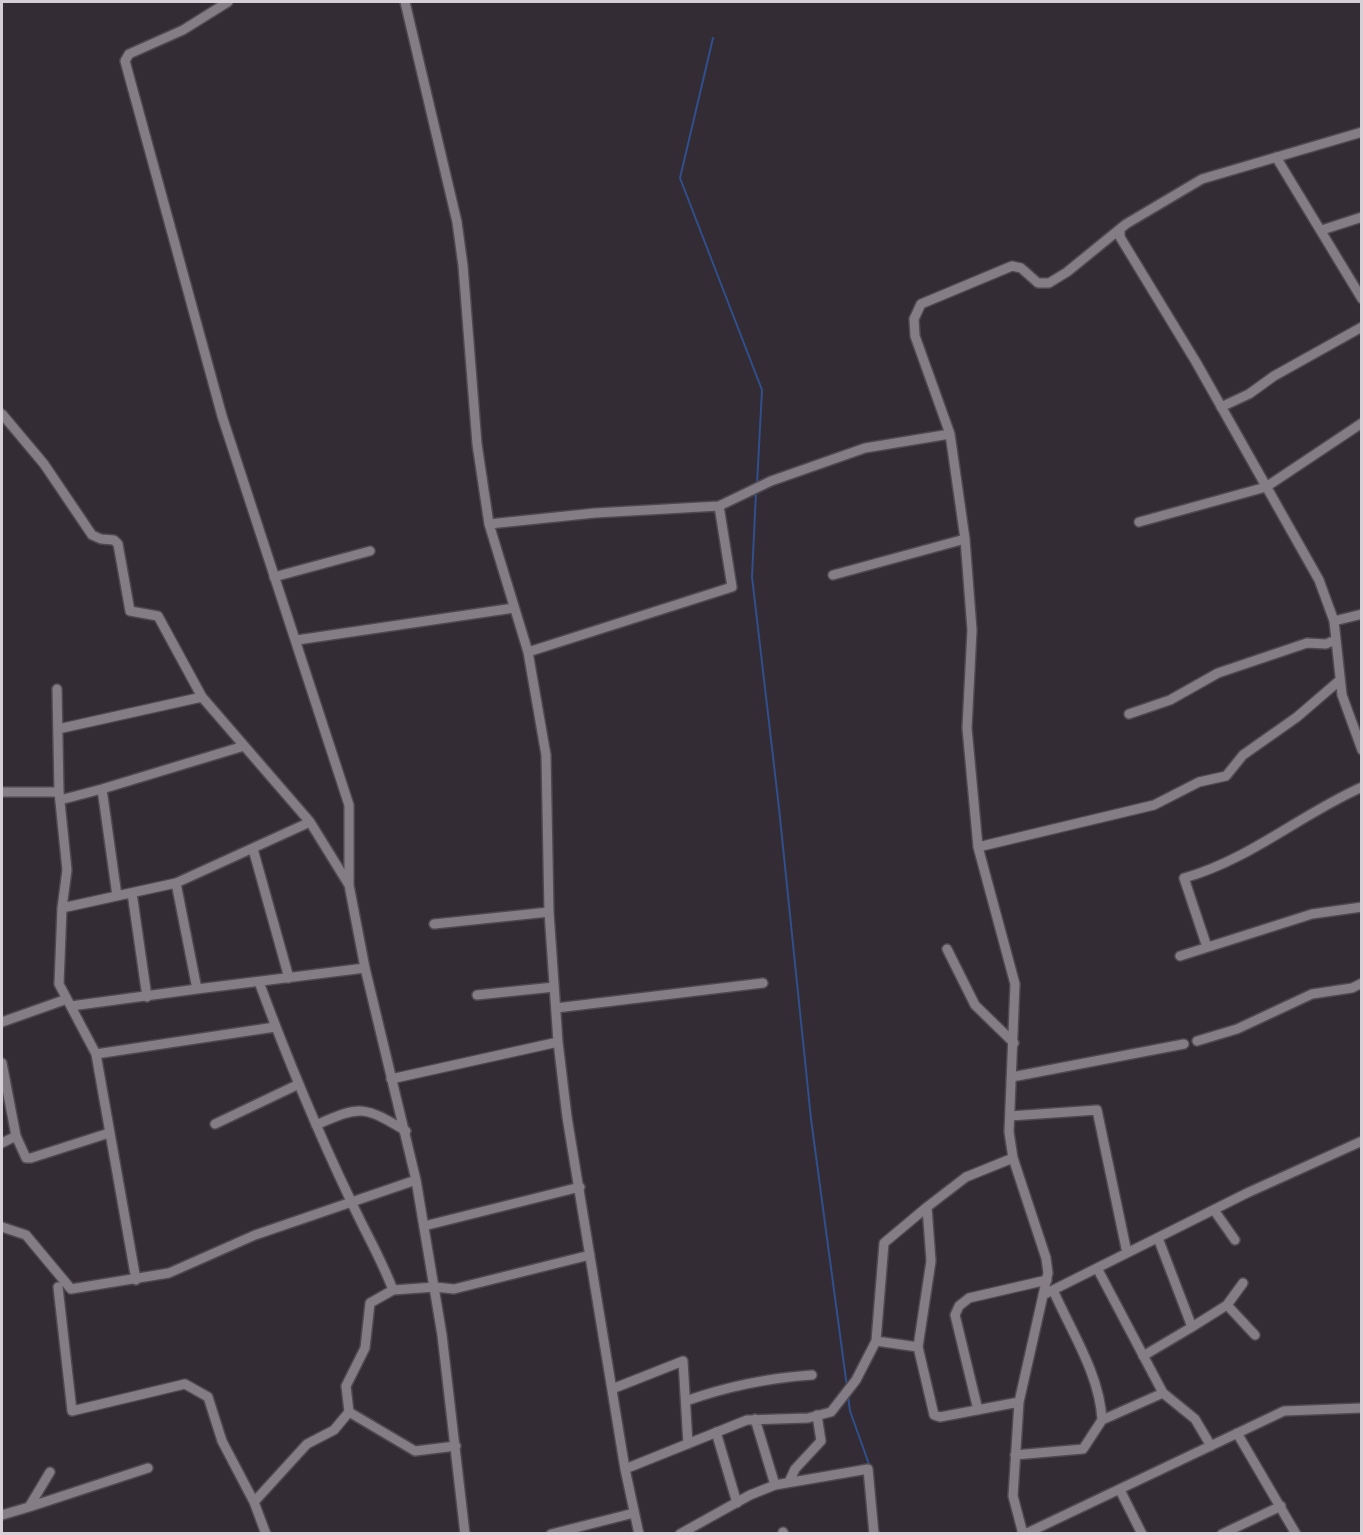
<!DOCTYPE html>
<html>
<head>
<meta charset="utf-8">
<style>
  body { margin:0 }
  #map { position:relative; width:1363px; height:1535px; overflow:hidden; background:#332c34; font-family:"Work Sans",sans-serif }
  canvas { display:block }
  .frame { position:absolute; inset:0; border:3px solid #d5d0d5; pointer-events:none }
</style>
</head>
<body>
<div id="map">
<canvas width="1363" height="1535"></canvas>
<div class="frame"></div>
</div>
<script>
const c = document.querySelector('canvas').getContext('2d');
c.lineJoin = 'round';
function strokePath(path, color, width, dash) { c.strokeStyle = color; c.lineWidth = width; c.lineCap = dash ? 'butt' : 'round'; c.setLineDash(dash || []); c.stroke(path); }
const stream = new Path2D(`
  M713 38 680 178 762 390 757 484
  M756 492 752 577 779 808 811 1119 847 1387
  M848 1396 850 1411 870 1467
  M877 1521 879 1534`);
const minor = new Path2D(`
  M228 2 183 30 129 54 125 61 222 416 349 805V885
  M405 2 457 222 463 266 477 444 489 524 528 652 546 755 549 912 558 1042 567 1117 625 1469 639 1534
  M1276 157 1362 299
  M1120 230V237L1196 362 1319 580 1334 621 1342 695 1362 750
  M1322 230 1362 217
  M1221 407 1249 394 1274 376 1362 327
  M2 414 44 464 92 535 101 539 114 540 118 544 130 611 158 616 202 697 310 822 349 885 365 968 416 1180 442 1335 465 1534
  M1139 522 1266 487 1362 423
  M489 524 595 513 719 506
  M833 575 965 539
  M274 577 370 551
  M1334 621 1362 614
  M297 640 514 608
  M528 652 732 587 719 506 771 481 865 448 950 434
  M57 689 59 792 67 870 62 908 59 984 96 1054 136 1280
  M1129 714 1170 700 1218 673 1307 643 1326 644 1335 640
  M58 729 202 697
  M2 792H59
  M60 800 102 789
  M978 847 1154 805 1199 782 1226 776 1243 755 1297 717 1340 680
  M253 849 289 978
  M176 883 310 822
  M132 893 147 997
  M117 896 102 789 244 746
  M62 908 176 883 197 989 365 968
  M434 924 549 912
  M1207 947 1184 878C1249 860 1301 814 1362 787
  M947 949 975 1005 1014 1043
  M1180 956 1312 914 1362 907
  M259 982C286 1055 316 1128 350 1199 364 1230 381 1258 393 1290L435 1287 454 1289 590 1255
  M477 995 554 987
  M71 1006 197 989
  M556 1008 763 983
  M2 1022 67 999
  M1197 1041 1237 1029 1312 994 1352 988 1362 983
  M96 1054 275 1027
  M2 1063 16 1136 26 1158H31L109 1133
  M1012 1077 1184 1044
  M391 1079 558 1042
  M1010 1116 1097 1110 1127 1253
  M215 1124 299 1084
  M316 1125C361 1105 364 1106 406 1131
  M2 1143 16 1136
  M1013 1158 966 1177 927 1207 931 1261 918 1347 934 1415 940 1417 1019 1402
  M1214 1210 1235 1240
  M424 1226 580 1187
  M2 1227 26 1235 71 1289 169 1273 255 1235 416 1180
  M1158 1238 1192 1327 1227 1305 1243 1283
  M1097 1268 1163 1393 1195 1419 1211 1446
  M58 1287 72 1411 185 1384 208 1397 222 1441 254 1502
  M1053 1290C1071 1331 1100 1375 1102 1420L1163 1393
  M1043 1295 1247 1193 1362 1141
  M1227 1305 1255 1335
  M876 1341 918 1347
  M1143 1356 1192 1327
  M612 1389 683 1361 688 1444
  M686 1401C728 1386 768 1378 812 1375
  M978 1410 955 1315 959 1306 969 1298 1047 1280
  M349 1412 346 1386 365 1348 370 1303 393 1290
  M755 1419 775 1485
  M716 1432 737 1503
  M1237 1433 1296 1534
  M1015 1455 1083 1449 1102 1420
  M625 1469 747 1420 808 1418 831 1412 856 1380 876 1341 884 1243 927 1207
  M789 1482 795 1469 821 1441 817 1415
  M1120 1490 1142 1534
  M29 1507 148 1468
  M2 1515 29 1507 50 1472
  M783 1532 784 1534
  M266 1534 254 1502 307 1444 334 1430 349 1412 415 1451 456 1446
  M551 1534 634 1513
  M680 1534 750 1495 775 1485 868 1469 874 1534
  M1023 1534 1013 1496 1019 1402 1048 1273 1046 1258 1013 1158 1009 1132 1015 984 978 847 967 728 972 630 965 539 950 434 915 336 914 319 921 304 1012 266 1021 268 1038 283H1049L1067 272 1126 224 1202 179 1362 132
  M1025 1534 1284 1411 1362 1408
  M1222 1534 1281 1506`);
strokePath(stream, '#314f8c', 2);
strokePath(minor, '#4e4950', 12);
strokePath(minor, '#847d86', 9);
</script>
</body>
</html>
